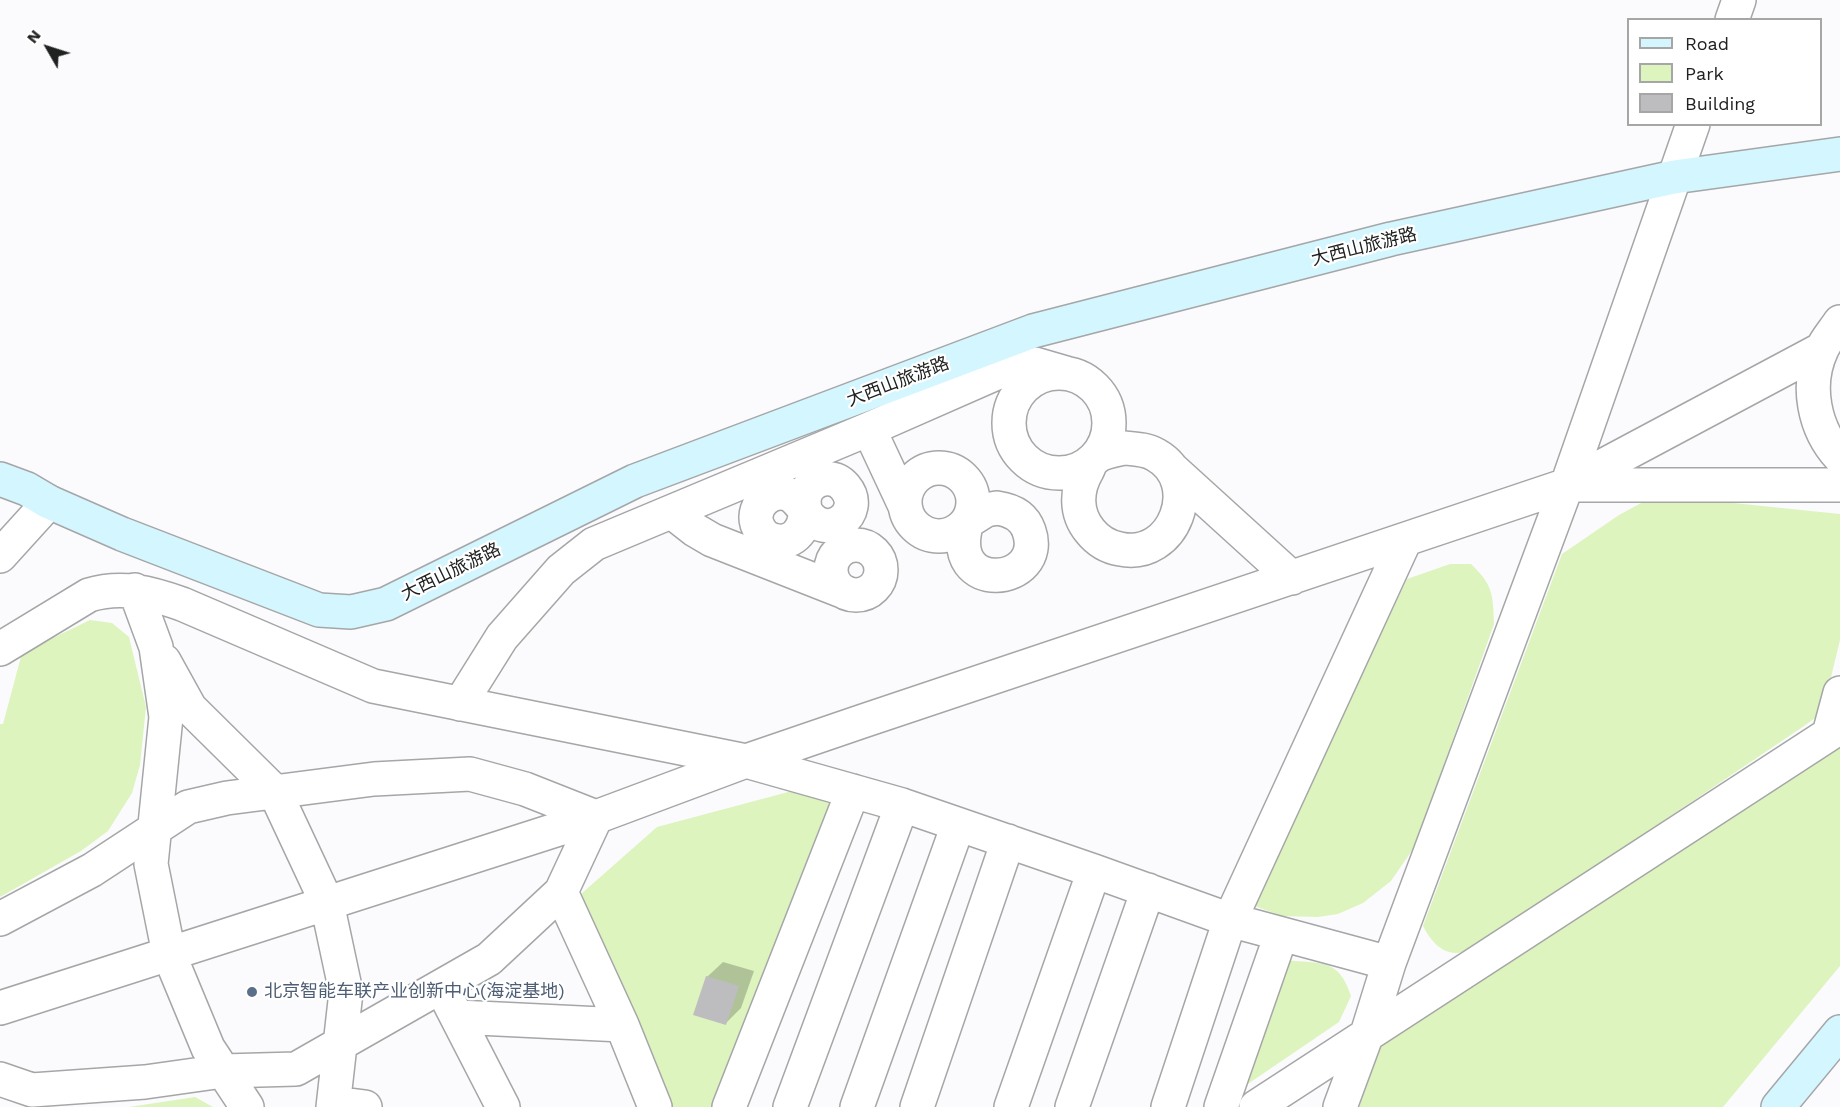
<!DOCTYPE html>
<html>
<head>
<meta charset="utf-8">
<style>
  body { margin:0 }
  #map { position:relative; width:1840px; height:1107px; overflow:hidden; background:#fbfbfd; font-family:"Work Sans",sans-serif }
  canvas { display:block }
  .legend { position:absolute; left:1627px; top:18px; width:195px; height:108px; box-sizing:border-box; background:#fff; border:2px solid #a6a6a6; margin:0; padding:8px 10px; list-style:none; font-size:18px; color:#202121 }
  .legend li { display:flex; align-items:center; gap:12px; height:30px }
  .legend b { width:30px; border:2px solid #a6a6a6 }
  .north { position:absolute; left:18px; top:18px; width:60px; height:60px; -webkit-text-stroke:4px #fff; paint-order:stroke; rotate:309deg; font-size:16px; font-weight:700; line-height:24px; text-align:center; color:#202121 }
  .north::after { content:''; display:block; margin:auto; width:21px; height:27px; background:#202121; clip-path:polygon(50% 0,100% 100%,50% 72%,0 100%) }
</style>
</head>
<body>
<div id="map">
<canvas width="1840" height="1107"></canvas>
<ul class="legend">
<li><b style="height:8px;background:#d4f6fe"></b>Road</li>
<li><b style="height:16px;background:#ddf4be"></b>Park</li>
<li><b style="height:16px;background:#bdbdbf"></b>Building</li>
</ul>
<div class="north">N</div>
</div>
<script>
const c = document.querySelector('canvas').getContext('2d');
c.lineJoin = 'round';
function fillPath(path, color) { c.fillStyle = color; c.fill(path, 'evenodd'); }
function strokePath(path, color, width, dash) { c.strokeStyle = color; c.lineWidth = width; c.lineCap = dash ? 'butt' : 'round'; c.setLineDash(dash || []); c.stroke(path); }
function label(font, color, halo, rows, align = 'center') {
  c.font = font + ' "Work Sans","Noto Sans SC",sans-serif'; c.lineWidth = 4.5; c.setLineDash([]); c.textBaseline = 'middle'; c.strokeStyle = halo; c.fillStyle = color; for (const [text, x, y, turn = 0] of rows) {
    c.save(); c.translate(x, y); c.rotate((+turn || 0) * Math.PI / 180); c.textAlign = isNaN(turn) ? turn : align; if (halo) c.strokeText(text, 0, 0); c.fillText(text, 0, 0); c.restore();
  }
}
const green = new Path2D(`
  M1656 495 1840 514V640L1826 698 1818 716 1804 726 1479 945C1473 947 1463 953 1456 953 1440 953 1429 938 1423 926L1562 554 1619 515Z
  M1450 564H1471C1493 585 1493 594 1494 624L1415 846 1391 881 1363 903 1338 914 1318 917 1282 916 1252 905 1407 579Z
  M90 620 112 623 129 637 146 707 140 765 132 793 108 831 81 851 0 897V724H3L22 653Z
  M1840 743V966L1723 1107H1359L1384 1038Z
  M792 791 832 804 715 1107H670L581 894 657 827Z
  M1286 960C1321 964 1339 958 1351 996L1339 1022 1239 1090Z
  M195 1097 213 1107H129Z`);
const shadow = new Path2D(`
  M723 962 754 971 741 1008 726 1023 707 977Z`);
const building = new Path2D(`
  M706 976 739 986 726 1025 693 1015Z`);
const street = new Path2D(`
  M1732 20 1739 0
  M1840 322C1834 331 1826 340 1822 349 1805 385 1814 429 1840 457
  M1009 423a50 50 0 1 1 100 0a50 50 0 1 1-100 0Z
  M869 429 905 506
  M1124 448C1135 449 1146 449 1156 455 1204 482 1174 561 1120 549 1108 547 1098 541 1090 531 1075 513 1076 490 1087 471 1089 467 1091 461 1094 459 1101 452 1115 450 1124 448Z
  M905 502a34 34 0 1 1 68 0a34 34 0 1 1-68 0Z
  M1171 468 1292 578
  M1572 485H1840
  M997 508C1011 510 1024 516 1029 531 1048 585 944 598 967 522L986 510Z
  M672 512 695 530 712 540 847 593
  M806 512C826 544 867 513 845 487 840 481 833 478 825 479 816 480 808 486 805 495 803 502 805 507 805 513 805 531 791 546 773 540 765 538 760 532 757 524 751 505 772 487 790 495 797 499 801 505 806 512
  M831 570a25 25 0 1 1 50 0a25 25 0 1 1-50 0Z
  M0 556 49 502
  M135 590 156 647 166 717 151 864 169 954 208 1048 247 1107
  M0 649 89 595C122 585 151 593 182 604L373 686 746 761 902 805 1094 871 1230 920 1389 963
  M164 661 190 708 275 792 327 903 346 992 333 1107
  M460 704 502 637 561 570 594 544 869 429 1017 364H1035L1066 373
  M1829 734 1840 693
  M561 892 622 1025 655 1107
  M0 919 92 870 188 807 227 798 374 779 470 774 525 789 596 817 561 892 489 959 296 1069 223 1071 145 1082 32 1090 0 1079
  M449 1002 503 1107
  M0 1008 596 817 746 761 863 721 1567 485 1822 349
  M457 1017 622 1025
  M334 1103 365 1107
  M729 1107 853 791
  M790 1107 902 805
  M857 1107 958 825
  M917 1107 1008 841
  M1011 1107 1094 871
  M1072 1107 1148 890
  M1168 1107 1230 920 1405 540
  M1221 1107 1281 935
  M1256 1107 1840 727
  M1340 1107 1367 1034 1389 963 1567 485 1693 124`);
const secondary = new Path2D(`
  M0 479 27 489 49 502 122 534 319 610 351 612 386 604 635 481 1033 331 1391 239 1674 177 1840 154
  M1778 1107 1840 1032`);
const markers = [
  [252,992,6,"#5c6f8a"]
];
const streetNames = [
  ["大西山旅游路",1364,247,-14],
  ["大西山旅游路",898,382,-21],
  ["大西山旅游路",451,572,-26]
];
const serviceNames = [
  ["北京智能车联产业创新中心(海淀基地)",264,992]
];
fillPath(green, '#ddf4be');
fillPath(shadow, '#0003');
fillPath(building, '#bdbdbf');
strokePath(street, '#a5a6a7', 36);
strokePath(secondary, '#a5a6a7', 36);
strokePath(street, '#fff', 33);
strokePath(secondary, '#d4f6fe', 33);
for (const [x, y, r, color] of markers) { const dot = new Path2D(); dot.arc(x, y, r, 0, 2 * Math.PI); c.fillStyle = color; c.fill(dot); strokePath(dot, '#fff', 2); }
label('18px', '#202121', '#fff', streetNames);
label('18px', '#4e5e75', '#fff', serviceNames, 'left');
</script>
</body>
</html>
